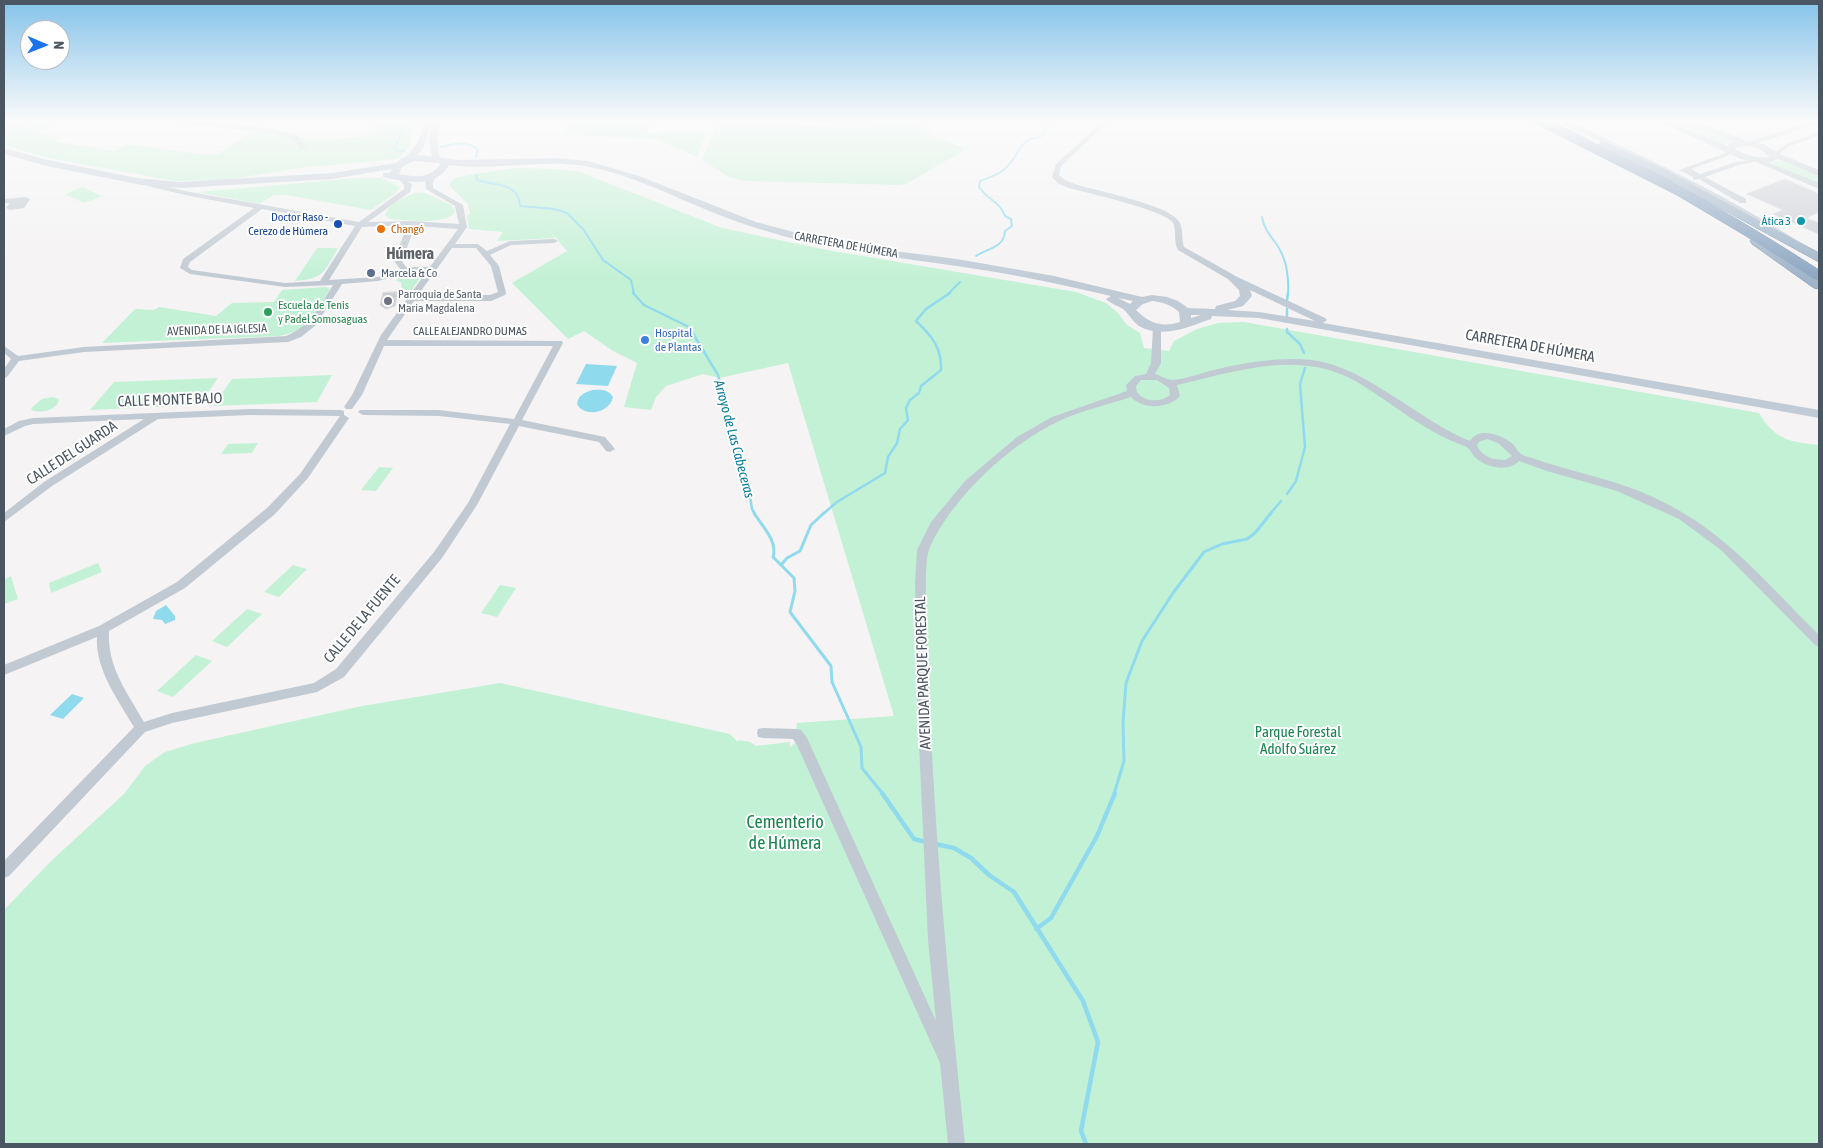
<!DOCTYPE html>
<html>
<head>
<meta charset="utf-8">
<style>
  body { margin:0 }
  #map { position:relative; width:1823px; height:1148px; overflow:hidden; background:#f5f3f3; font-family:"Asap Condensed",sans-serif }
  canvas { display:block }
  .frame { position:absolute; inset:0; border:5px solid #4a5661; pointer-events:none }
  .north { position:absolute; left:20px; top:20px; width:50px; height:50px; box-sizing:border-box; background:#fff; border:1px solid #b7bbc0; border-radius:50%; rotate:91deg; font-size:14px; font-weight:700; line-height:20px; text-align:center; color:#4a5661 }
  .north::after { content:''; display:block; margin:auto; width:18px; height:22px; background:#1a73e8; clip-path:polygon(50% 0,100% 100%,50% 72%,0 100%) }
</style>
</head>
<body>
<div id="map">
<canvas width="1823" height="1148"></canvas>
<div class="frame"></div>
<div class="north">N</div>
</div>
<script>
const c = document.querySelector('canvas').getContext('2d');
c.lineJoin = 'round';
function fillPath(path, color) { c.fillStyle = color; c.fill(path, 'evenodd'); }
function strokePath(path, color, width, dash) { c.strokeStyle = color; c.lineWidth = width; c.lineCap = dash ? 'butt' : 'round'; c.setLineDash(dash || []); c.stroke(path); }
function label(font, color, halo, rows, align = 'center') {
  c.font = font + ' "Asap Condensed",sans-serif'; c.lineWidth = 4; c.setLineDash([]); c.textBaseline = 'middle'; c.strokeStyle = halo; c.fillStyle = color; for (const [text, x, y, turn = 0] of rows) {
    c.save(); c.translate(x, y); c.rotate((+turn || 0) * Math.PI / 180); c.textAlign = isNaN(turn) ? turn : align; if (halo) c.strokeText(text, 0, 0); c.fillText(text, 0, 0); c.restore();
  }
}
const green = new Path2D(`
  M4 121H10L26 127 41 121 55 125 38 132 59 138 54 141 113 151 127 144 207 155 218 154 250 132 294 133 300 137 312 139 349 138 363 136 368 133 371 121H416C412 135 411 150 397 159L299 168 226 180 175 181 49 158 4 145Z
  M572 121H652L647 133 707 132 697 157 656 139 562 135Z
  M869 121H916L937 138 963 147V151L906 184 897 185 744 181 729 177 702 160 717 123 868 127Z
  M1670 121H1685L1736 140 1724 144Z
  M1781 160 1819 175V184L1770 164Z
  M513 168 558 169 580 172 722 228 827 250 1076 292 1106 303 1118 313 1127 325 1140 333 1144 348 1169 351 1174 341 1197 329 1218 323 1244 322 1759 413C1775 440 1790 442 1819 445V1144H4V910L50 862 124 794 145 766 165 752 195 743 362 706 500 683 730 734 738 742 739 740 750 742 756 746 790 742V747L795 743 797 723 894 716 788 363 719 378 703 374 666 386 656 397 651 410 624 407 637 363 613 351 584 331 568 339 512 283 567 251 550 231 555 238 497 241 503 232 469 229 467 215 470 214 468 204 450 186V182L457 177Z
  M357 178H382L400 187 396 193 371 210 286 195H274L259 204 198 192Z
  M82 187 102 196 84 203 65 194Z
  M421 192 425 193 451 205 455 211C449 226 404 220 390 219L385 215C389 203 409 194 421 192Z
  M317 248H338C324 271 325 279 295 281Z
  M424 273 411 291H402L401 282 396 281C402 273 414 272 424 273Z
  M326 287 330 289C316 312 308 331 279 336L102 343 135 309 154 310 159 307 216 316 232 303 274 302 282 290Z
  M332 375 317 402 213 406 232 379Z
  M218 378 199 405 90 410 114 382Z
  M52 397 59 399C58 410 41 414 32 410L31 408 42 399Z
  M258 443 252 453 221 454 228 444Z
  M379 467 393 468 376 491 361 490Z
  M98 563 102 572 51 593 49 583Z
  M293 565 307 569 279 597 264 592Z
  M11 576 18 599 4 604V580Z
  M500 585 516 588 497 617 481 613Z
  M247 609 262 614 227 647 212 641Z
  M196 655 212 661 173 697 157 691Z`);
const water = new Path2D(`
  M206 326H214L207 335 175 336 181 329 193 328V331Z
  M586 364 617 366 608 386 576 384Z
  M593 390C601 389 609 390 613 397 610 413 584 418 577 404 578 395 585 392 593 390Z
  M166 605 175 616V620L165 624 162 620 153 619 156 611Z
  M72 694 84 698 63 719 50 715Z`);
const streamFar3 = new Path2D(`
  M441 147C454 144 467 140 478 150L476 157
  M404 151 395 150V148L406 121
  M476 175 477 180C495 186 519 182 520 206L554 209 567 213 583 229 603 260 631 280 634 294
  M1262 217C1264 229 1270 235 1277 245 1287 260 1289 277 1288 294
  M976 256C988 248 1004 248 1005 231L1012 226 1011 219 1005 216C1000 202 988 200 979 187L980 181C991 177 1004 173 1011 162 1021 149 1020 140 1040 137L1051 121
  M948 294 960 282`);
const streamFar2 = new Path2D(`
  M633 293 644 305 689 327 718 375 735 433 743 478 748 484 752 509 755 514
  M1287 300 1288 293
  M1287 309V317
  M1287 329V332L1300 344 1304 353
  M1287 494 1296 481 1305 447 1300 384 1305 368
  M823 514 837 502 885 473 888 457 897 443 900 429 908 420 906 408 910 400 919 393 921 386 941 370C942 348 932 336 916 321L926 309 950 293
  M1270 514 1281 501`);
const streamFar1 = new Path2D(`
  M754 513C762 526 778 541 773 557L794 578 795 591 790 612 831 666 832 682 861 747 862 768 883 794
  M781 565 787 558 800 551 811 525 824 513
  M1114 794 1124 761 1123 723 1126 683 1142 641 1173 593 1204 552 1222 544 1247 539 1255 533 1271 513`);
const stream = new Path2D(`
  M882 793 914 839 926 842
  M935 844 954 848 971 858 989 875 1014 892 1083 1001 1098 1042 1081 1131 1086 1144
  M1036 929 1051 918 1097 836 1115 793`);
const building = new Path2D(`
  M1785 179 1819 194V212L1806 218 1819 223V234L1773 214 1783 210 1747 194Z
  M398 292 395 306 386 309 380 305 383 293Z`);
const minor = new Path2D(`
  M175 121C193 119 282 127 297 136 300 139 304 144 306 148L301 149 293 139 277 134 178 123Z
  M1103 121H1109L1061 166 1059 175 1065 180 1075 184C1097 191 1165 204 1178 220 1184 227 1181 239 1184 247L1234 275V279H1228L1178 250C1173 241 1177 231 1173 223 1165 210 1087 193 1069 188L1059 184 1052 177 1056 164Z
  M1557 121C1571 119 1596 134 1610 141 1682 174 1752 211 1819 254V259L1754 220 1690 185Z
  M1813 121H1819V123L1772 139 1748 145 1745 143Z
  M1819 132V136L1790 146 1777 155 1772 154 1786 144Z
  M1732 148 1735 150 1727 156 1691 169 1700 174 1736 162 1758 159V161L1739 165 1705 177 1746 199V203H1740L1699 179 1693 180V177L1679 170 1723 154Z
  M429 174 436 176 433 183V188L463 205 467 227 455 244H478L487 251 510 241 554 239 558 241 554 243 511 245 490 255 499 266 506 293 505 295 491 301H414L387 340 562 341 563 343 522 420 605 437 615 449 610 452 606 451 599 442 519 426 477 505 442 558 344 677 317 692 172 723 145 732 9 876 4 878V861L134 727C118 700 95 669 97 637L4 675V665L99 626 177 582 267 508 300 474 340 416 250 415 158 419 52 486 4 522V513L44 482 144 419 33 424 25 426 4 436V429L19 421 33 418 250 409 341 410 344 411V415L349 418 308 478 275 514 185 588 109 631C107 667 127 692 144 722L172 713 314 683 336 669 434 552 468 503 510 424 439 416 363 415 358 412 360 410H439L514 419 553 346H384L362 395 352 409H346L344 407 352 395 381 335 427 271H413L378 281 342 284 316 325 301 337 288 342 84 352 19 361 7 377 4 378V369L11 359 4 353V346L18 356 84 347 286 336C310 326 320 306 333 285L285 287 190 274 180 268 183 259 254 208 185 195 139 184V180L185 191 359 222 404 189V185L399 179 403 177 412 185 410 192 368 222 412 221 459 224 455 206 426 189 425 183ZM262 209 355 226 320 281 285 283 192 270 188 267 190 262ZM407 225 394 261 401 270 378 277 329 280 362 227ZM415 226 458 229 430 267H406L402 261ZM452 248H476L491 266 498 292 490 295H418Z
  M26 197 30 199 24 208 10 210 6 208 10 203H4V199Z
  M1157 325 1161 328V363L1155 374C1161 376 1168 380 1173 380 1187 379 1204 372 1218 369 1249 362 1280 357 1312 360 1365 366 1418 420 1470 441 1479 426 1502 435 1513 444 1516 447 1517 451 1520 453 1523 456 1528 457 1532 458 1568 471 1608 478 1644 493 1722 526 1761 578 1819 635V647L1815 645 1721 550 1679 519 1617 491 1547 471 1519 461C1509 472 1488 468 1477 459 1473 456 1471 451 1468 448 1464 445 1458 444 1454 442 1444 438 1436 433 1427 428 1403 414 1381 396 1357 382 1300 349 1237 371 1177 385L1180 396C1168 409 1143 410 1131 397 1107 405 1080 411 1057 422 1009 445 952 498 930 547 922 564 928 628 928 650 932 815 948 980 965 1144H948L940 1063 797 745 793 739 763 738 758 737 757 733 758 729 763 728 796 729 801 730 807 738 936 1021 928 940 917 700 915 583 917 550 931 522 965 481 1017 437 1052 417 1127 391 1126 385 1135 376 1146 374 1151 363 1153 328ZM1141 380H1157L1169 388 1170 395C1160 403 1144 402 1137 392L1136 386ZM1487 439 1498 443 1512 456 1505 460C1493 460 1483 457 1477 446L1479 442Z`);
const tertiary = new Path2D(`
  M423 121H431C430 135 419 166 401 164V160C415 150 422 138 423 121Z
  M433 121H441L437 138 440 158 436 161 432 158 429 138Z
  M1658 121H1668L1728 146 1729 143 1736 142 1686 121H1696L1747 141 1764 144 1778 153 1819 170V176L1778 159 1769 163 1819 183V189L1756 162 1741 159ZM1747 146 1758 148 1770 157C1757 159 1747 155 1735 149L1736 147Z`);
const secondary = new Path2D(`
  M4 148 48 160 137 178 180 182 332 173 396 163 402 158 423 155 459 160 556 158 588 161 639 176 756 222 801 234 871 248 957 259 1054 276 1142 297 1152 295 1167 297 1178 301 1188 308 1215 309 1216 306 1235 301 1240 296 1239 290 1226 277 1231 274 1325 318 1327 320 1323 323 1819 410V418L1259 318 1212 316 1211 319C1188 327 1162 339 1139 326 1133 322 1129 314 1123 309 1117 305 1111 304 1106 299L1111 296C1064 285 1018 275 970 268 912 259 853 254 795 239 763 231 733 221 702 208 664 192 626 173 585 166 540 159 494 171 449 165 436 189 406 182 383 177V173H389L392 169 332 179 180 188 137 184 47 166 4 154ZM414 161 439 163 440 165C429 179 415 177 399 174L402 167ZM1250 290 1315 321 1259 312 1227 310 1243 306 1252 296ZM1118 298 1133 301 1130 304ZM1152 301C1163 302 1171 305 1179 312L1180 322C1162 328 1149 323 1136 310L1143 304ZM1191 315H1201L1191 318Z`);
const trunk = new Path2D(`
  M1604 142 1664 169 1819 253V262L1656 173 1600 147 1599 145 1600 143Z
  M1756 237 1819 279V289L1814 288 1752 244 1750 241 1752 238Z`);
const motorway = new Path2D(`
  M1531 121C1553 118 1578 135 1598 145 1674 181 1748 224 1819 270V280L1814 279 1746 236 1677 195Z`);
const markers = [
  [1801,221,5,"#0f9aa8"],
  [338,224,5,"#1a4fb4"],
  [381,229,5,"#e8710a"],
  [371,273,5,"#5c6f8a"],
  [388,301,5,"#6b7280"],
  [268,312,5,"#2e9e5b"],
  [645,340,5,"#3f7fe0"]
];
const farTransitnames = [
  ["Doctor Raso -",328,217],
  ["Cerezo de Húmera",328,231]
];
const farCulturenames = [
  ["Ática 3",1791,221]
];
const farFoodnames = [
  ["Changó",391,229]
];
const farStreetnames = [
  ["CARRETERA DE HÚMERA",846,245,10],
  ["AVENIDA DE LA IGLESIA",217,330,-2],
  ["CALLE ALEJANDRO DUMAS",470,331]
];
const farServicenames = [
  ["Marcela & Co",381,273]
];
const farWorshipnames = [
  ["Parroquia de Santa",398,294],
  ["Maria Magdalena",398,308]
];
const farLeisurenames = [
  ["Escuela de Tenis",278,305],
  ["y Padel Somosaguas",278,319]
];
const farShopnames = [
  ["Hospital",655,333],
  ["de Plantas",655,347]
];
const farWaternames = [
  ["Arroyo de Las Cabeceras",734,439,75]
];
const streetNames = [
  ["CARRETERA DE HÚMERA",1530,346,10],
  ["CALLE MONTE BAJO",170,400,-2],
  ["CALLE DEL GUARDA",72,453,-33],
  ["CALLE DE LA FUENTE",362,619,-50],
  ["AVENIDA PARQUE FORESTAL",923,673,-92]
];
const parkNames = [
  ["Parque Forestal",1298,732],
  ["Adolfo Suárez",1298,749]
];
const farDistrictnames = [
  ["Húmera",410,254]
];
const nearParknames = [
  ["Cementerio",785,822],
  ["de Húmera",785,843]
];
fillPath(green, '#c3f1d5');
fillPath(water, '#90daee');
strokePath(streamFar3, '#90daee', 2);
strokePath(streamFar2, '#90daee', 2.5);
strokePath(streamFar1, '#90daee', 3);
strokePath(stream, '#90daee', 4.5);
fillPath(building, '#cdcfd5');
strokePath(building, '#d7d9de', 1);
strokePath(trunk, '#7690ad', 1);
strokePath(motorway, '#7690ad', 1);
fillPath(minor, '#c1cad2');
fillPath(tertiary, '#c1cad2');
fillPath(secondary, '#c1cbd6');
fillPath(trunk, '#9fb4c9');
fillPath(motorway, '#8ba5c1');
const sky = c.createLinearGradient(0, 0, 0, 281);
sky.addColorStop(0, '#85c3ea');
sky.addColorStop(0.43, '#fafafa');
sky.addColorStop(1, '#fafafa00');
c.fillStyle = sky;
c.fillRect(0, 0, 1823, 281);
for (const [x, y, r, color] of markers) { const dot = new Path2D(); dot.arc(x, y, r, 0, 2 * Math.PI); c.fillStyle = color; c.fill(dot); strokePath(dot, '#fff', 2); }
label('12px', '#164399', '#fff', farTransitnames, 'right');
label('12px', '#0d838f', '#fff', farCulturenames, 'right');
label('12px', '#c56008', '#fff', farFoodnames, 'left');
label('12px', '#4a5661', '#fff', farStreetnames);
label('12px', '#4e5e75', '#fff', farServicenames, 'left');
label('12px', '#5b616d', '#fff', farWorshipnames, 'left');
label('12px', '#27864d', '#fff', farLeisurenames, 'left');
label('12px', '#366cbe', '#fff', farShopnames, 'left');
label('italic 14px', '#0c7c9b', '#fff', farWaternames);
label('15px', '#4a5661', '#fff', streetNames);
label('15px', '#17864f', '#fff', parkNames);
label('bold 16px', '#5f6368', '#fff', farDistrictnames);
label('18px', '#17864f', '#fff', nearParknames);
</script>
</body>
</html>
